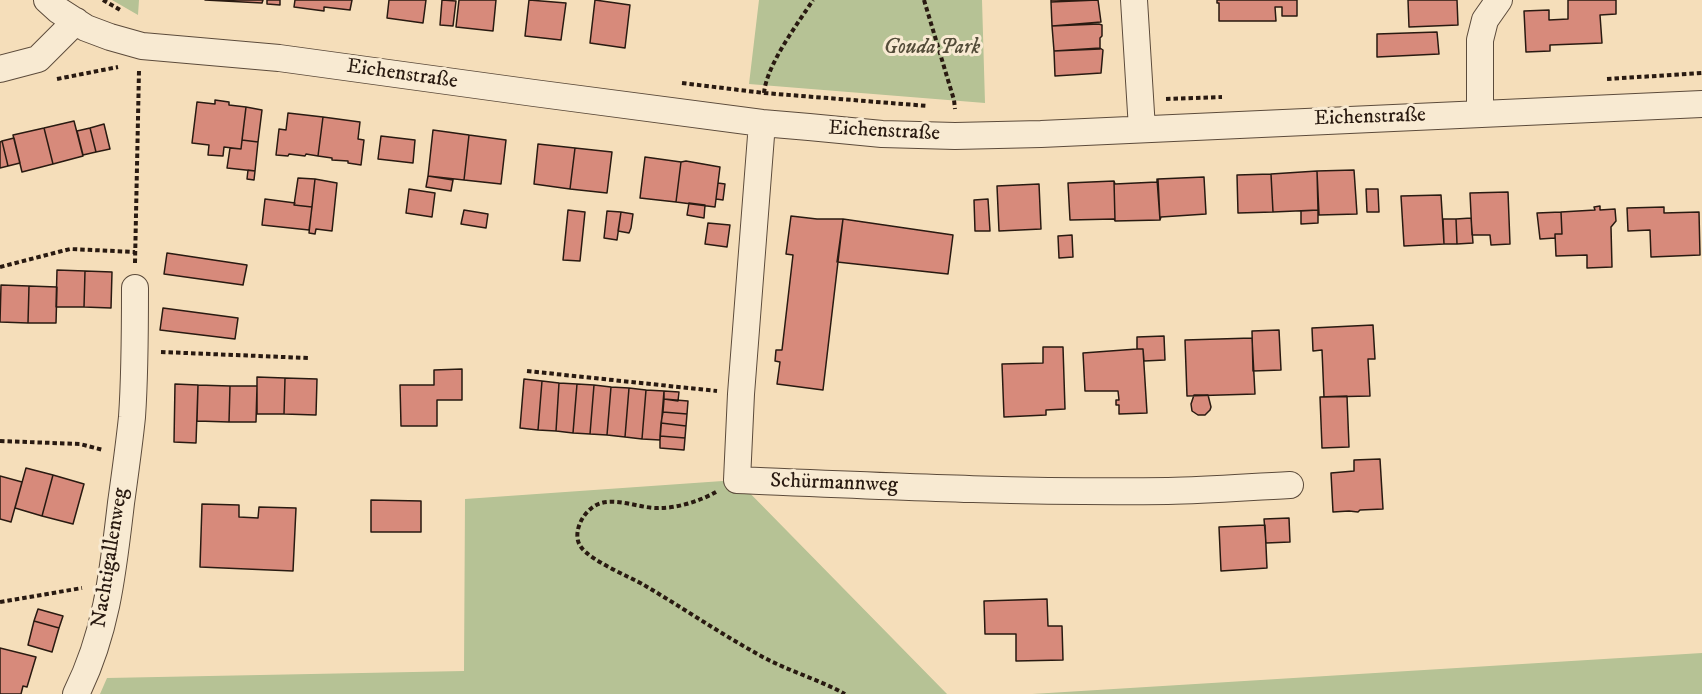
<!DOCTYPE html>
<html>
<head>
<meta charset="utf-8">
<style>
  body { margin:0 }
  canvas { display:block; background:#f5deba }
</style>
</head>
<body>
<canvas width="1702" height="694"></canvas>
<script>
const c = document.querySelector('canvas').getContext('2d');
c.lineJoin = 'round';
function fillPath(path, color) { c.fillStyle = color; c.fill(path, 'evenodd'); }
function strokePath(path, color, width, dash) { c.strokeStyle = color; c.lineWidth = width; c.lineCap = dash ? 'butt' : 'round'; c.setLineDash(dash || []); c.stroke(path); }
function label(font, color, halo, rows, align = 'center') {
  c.font = font + ' "IM FELL DW Pica",serif'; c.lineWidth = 6; c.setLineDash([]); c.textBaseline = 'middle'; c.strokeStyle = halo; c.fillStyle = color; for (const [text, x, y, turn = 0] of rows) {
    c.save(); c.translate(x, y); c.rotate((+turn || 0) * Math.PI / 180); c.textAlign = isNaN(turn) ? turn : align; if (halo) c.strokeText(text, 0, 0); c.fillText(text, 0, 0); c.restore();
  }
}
const green = new Path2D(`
  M112 0H139L138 15Z
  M759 0H982L985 103 749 84Z
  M737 480 947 694H100L107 678 464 671 465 499Z
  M1702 653V694H1032Z`);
const building = new Path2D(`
  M205 0H263L262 3Z
  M267 0H280V5L267 4Z
  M295 0H352L350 10 324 7V11L294 7Z
  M389 0H426L423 23 387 18Z
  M442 0 456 1 453 26 440 25Z
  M459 0H496L493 31 456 27Z
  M529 0 566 3 561 40 525 36Z
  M595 0 630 5 625 48 590 43Z
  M1051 0H1093L1051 2Z
  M1098 0 1101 22 1052 26 1051 2Z
  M1217 0H1297V16H1282V7H1275L1276 21H1219V3H1217Z
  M1408 0H1457L1458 25 1409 27Z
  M1568 0H1616V14L1600 15 1602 43 1550 45V51L1526 52 1524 11 1549 10V20L1568 19Z
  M1099 24 1102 25V36L1100 38V49L1054 51 1052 26Z
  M1437 32 1439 54 1377 57V34Z
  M1100 48 1103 50 1101 73 1055 76 1054 51Z
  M215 100 229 102V105L246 107 241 149 224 147 223 156 208 155 209 145 192 143 197 102 215 104Z
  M246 107 262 110 258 142 242 140Z
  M288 113 323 117 318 156 306 154 305 156 289 154 288 156 276 155 279 129 286 130Z
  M323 117 360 122 358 139 364 140 361 165 348 163V161L332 160V158L318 156Z
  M74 121 83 156 53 164 44 128Z
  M104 124 110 149 96 152 90 128Z
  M44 128 53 164 22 172 13 135Z
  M90 128 96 152 83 155 77 131Z
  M433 130 469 135 464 180 428 176Z
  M469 135 506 140 501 184 464 180Z
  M381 136 415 140 413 163 378 159Z
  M14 138 20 163 8 166 2 141Z
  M242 140 258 142 255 171 227 168 230 148 241 149Z
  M2 141 8 166 0 168V142Z
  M538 144 575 148 570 189 534 184Z
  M575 148 612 152 607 193 570 189Z
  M645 157 681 162 676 202 640 198Z
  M686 161 720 167 715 207 676 202 681 162Z
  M248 170 255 171 254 180 247 179Z
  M1354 170 1357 214 1319 215 1317 171Z
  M1317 171 1318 210 1273 212 1271 174Z
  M1271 174 1273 212 1238 213 1237 175Z
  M428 176 453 180 451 191 426 187Z
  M1204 177 1206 214 1161 217 1160 220 1158 179Z
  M298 178 315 179 312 207 294 205Z
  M315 179 337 183 332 231 316 229 315 234 309 233Z
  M1157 179 1160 220 1115 221 1114 181 1115 184 1157 182Z
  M1114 181 1115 221 1114 219 1070 220 1068 183Z
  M718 183 725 184 723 200 716 199Z
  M1039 184 1041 229 999 231 997 186Z
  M409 189 435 193 432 217 406 213Z
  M1366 189H1378L1379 212H1367Z
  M1508 192 1510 244 1491 245 1490 235H1472L1470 193Z
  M1441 195 1444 244 1404 246 1401 196Z
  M265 199 295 203 294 205 312 207 309 230 262 225Z
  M988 199 990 231H975L974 200Z
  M689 203 705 205 704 218 687 215Z
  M1600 206V210L1615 209 1616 221 1611 227 1612 267 1587 268V255L1556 256 1555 234H1562L1561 212 1595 210 1594 207Z
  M1664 207V213L1699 212 1700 255 1651 257 1650 230 1628 231 1627 208Z
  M464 210 488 214 486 228 461 224Z
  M568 210 585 212 580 261 563 260Z
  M1318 210V223L1301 224V211Z
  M607 211 621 212 617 240 604 238Z
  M621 212 633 214 631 228 629 233 618 231Z
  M1561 212 1562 234H1555V238L1540 239 1537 213Z
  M791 216 817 219H843L823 390 777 384 780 362 775 361 776 350H782L793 255 786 254Z
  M1471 218 1473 243 1457 244 1456 219Z
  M843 219 953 235 948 274 837 262Z
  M1443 219H1456L1457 244H1444Z
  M708 223 730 225 727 247 705 244Z
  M1072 235 1073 257 1059 258 1058 236Z
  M167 253 247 265 243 285 164 274Z
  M57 270 85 271 84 307H56Z
  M85 271 112 272 111 308 84 307Z
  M1 285 29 286 28 323 0 322Z
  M29 286 57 287 56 323H28Z
  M163 308 238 318 235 339 160 330Z
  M1373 325 1375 359H1368L1370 396 1324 397 1322 350 1313 351 1312 328Z
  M1279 330 1281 370 1253 371 1252 331Z
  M1164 336 1165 360 1144 361 1143 349H1137V337Z
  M1252 338 1255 394 1187 396 1185 340Z
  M1043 347H1063L1065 409 1046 410V415L1004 417 1002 364 1043 363Z
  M1137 349H1143L1147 413 1119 414V405H1116V400H1119L1118 391H1085L1083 353Z
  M462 369V400H437V426H401L400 385H434V370Z
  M257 377 285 378 284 414H257Z
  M285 378 317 379 316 415 284 414Z
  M524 379 542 381 538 430 520 428Z
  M542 381 559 383 556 431 538 430Z
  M559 383 577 384 573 433 556 431Z
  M175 384 198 385 196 443 174 442Z
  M577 384 594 385 590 434 573 433Z
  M198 385 230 386 229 422 197 421Z
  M594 385 611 387 607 435 590 434Z
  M230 386H257L256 422H229Z
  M611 387 629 388 625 437 607 435Z
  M629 388 646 390 642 439 625 437Z
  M646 390 664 391 660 440 642 439Z
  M664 391 679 392 678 401 664 399Z
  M1194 395H1208L1211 407 1210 410 1205 415H1198L1192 411 1191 404Z
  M1347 396 1349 447 1322 448 1320 397Z
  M664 399 688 401 687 414 663 412Z
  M663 412 687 414 686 426 661 423Z
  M661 423 686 426 685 438 660 436Z
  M660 436 685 438 684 450 660 448Z
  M1380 459 1383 509 1360 510 1358 512 1349 511 1333 512 1331 473 1354 471V460Z
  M26 468 53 475 42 516 15 508Z
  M53 475 84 484 73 524 42 516Z
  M0 476 22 482 11 522 0 519Z
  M371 500 421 501V532H371Z
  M202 504 239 505V517L258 518 259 507 296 508 293 571 200 567Z
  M1289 518 1290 542 1266 543 1264 519Z
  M1265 525 1267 568 1221 571 1219 527Z
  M1047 599 1048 626H1062L1063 660 1016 661V634H985L984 601Z
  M38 609 63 616 59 628 34 621Z
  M34 621 59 628 52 652 28 645Z
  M0 648 36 657 27 687 23 686 21 694H0Z`);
const path = new Path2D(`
  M103 0 122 11
  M924 0 954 100 955 109
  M57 79 118 67
  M1607 79 1702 73
  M682 83 764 93 928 106
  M764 93C767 64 797 25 813 0
  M1166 99 1222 97
  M135 263 139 70
  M0 267 70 249 135 252
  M161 352 308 358
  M527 371 717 391
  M0 441 80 444 103 450
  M716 492C700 501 678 508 659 508 639 509 611 494 593 507 581 515 572 535 581 547 591 561 628 576 644 585 683 608 721 634 761 656 788 671 818 679 845 694
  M0 602 82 588`);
const minor = new Path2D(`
  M47 0 58 10 86 28 110 37 142 46 279 58 534 93 762 123 809 127 882 134 955 136 1041 134 1702 104
  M1134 0 1142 129
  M0 69 38 59 76 21
  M1480 114V40L1485 20 1499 0
  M762 123 741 394 737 480C880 486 1024 493 1168 491 1209 490 1249 487 1290 485
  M76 694C107 632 113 571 121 503 125 474 129 446 132 417 135 374 135 331 135 288`);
const parkNames = [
  ["Gouda Park",932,49]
];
const streetNames = [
  ["Eichenstraße",402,75,8],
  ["Eichenstraße",1370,118,-2],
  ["Eichenstraße",884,132,3],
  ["Schürmannweg",834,484,2],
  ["Nachtigallenweg",111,558,-81]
];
fillPath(green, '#b6c295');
fillPath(building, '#d78a7b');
strokePath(building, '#291a11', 1.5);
strokePath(minor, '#5c4b3b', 28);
strokePath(path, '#291a11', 4, [4.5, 3]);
strokePath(minor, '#f8ead2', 26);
label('italic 21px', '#534c39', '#f8ead2', parkNames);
label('21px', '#291a11', '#f8ead2', streetNames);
</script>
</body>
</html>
